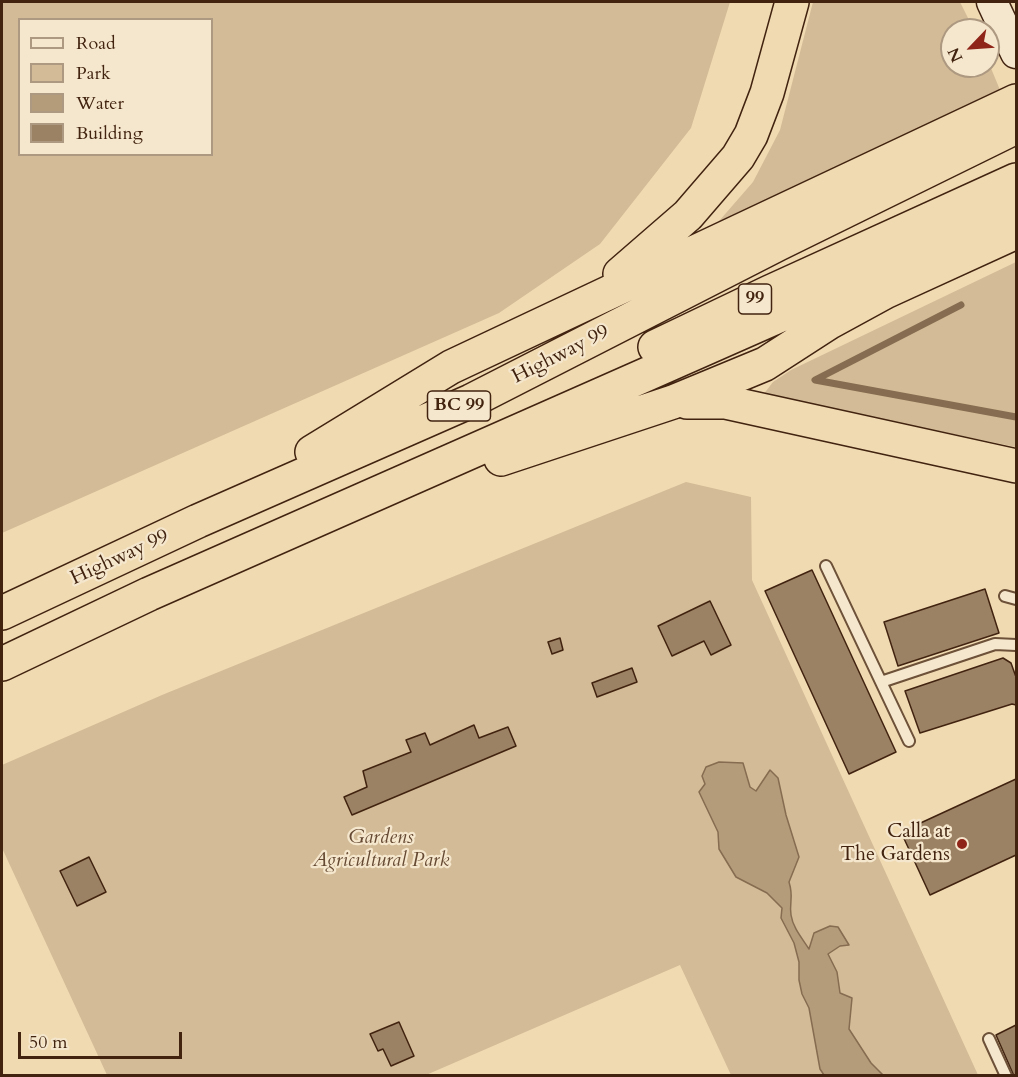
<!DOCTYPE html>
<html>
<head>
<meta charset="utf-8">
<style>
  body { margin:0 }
  #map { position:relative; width:1018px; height:1077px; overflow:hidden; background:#f0dab2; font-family:Cardo,serif }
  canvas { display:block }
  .frame { position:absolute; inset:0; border:3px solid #412310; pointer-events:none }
  .legend { position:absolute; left:18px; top:18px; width:195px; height:138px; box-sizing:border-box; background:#f5e7cd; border:2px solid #ad9981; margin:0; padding:8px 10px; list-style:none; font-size:18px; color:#412310 }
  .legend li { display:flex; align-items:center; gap:12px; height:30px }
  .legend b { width:30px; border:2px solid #ad9981 }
  .north { position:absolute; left:940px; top:18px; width:60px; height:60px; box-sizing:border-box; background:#f5e7cd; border:2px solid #ad9981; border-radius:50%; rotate:245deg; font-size:16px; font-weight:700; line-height:24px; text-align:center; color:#412310 }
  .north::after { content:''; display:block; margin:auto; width:21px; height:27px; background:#8f2418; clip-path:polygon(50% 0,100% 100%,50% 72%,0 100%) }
  .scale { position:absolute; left:18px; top:1032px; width:164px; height:27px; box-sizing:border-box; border:3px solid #412310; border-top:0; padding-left:8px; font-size:18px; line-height:21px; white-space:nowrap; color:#412310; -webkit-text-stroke:4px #f5e7cd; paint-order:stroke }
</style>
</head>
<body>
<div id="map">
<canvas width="1018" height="1077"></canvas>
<div class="frame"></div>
<ul class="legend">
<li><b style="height:8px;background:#f5e7cd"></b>Road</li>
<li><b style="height:16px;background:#d2bb96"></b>Park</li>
<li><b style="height:16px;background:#b49c7b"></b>Water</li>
<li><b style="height:16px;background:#9c8264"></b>Building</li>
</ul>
<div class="north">N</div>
<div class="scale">50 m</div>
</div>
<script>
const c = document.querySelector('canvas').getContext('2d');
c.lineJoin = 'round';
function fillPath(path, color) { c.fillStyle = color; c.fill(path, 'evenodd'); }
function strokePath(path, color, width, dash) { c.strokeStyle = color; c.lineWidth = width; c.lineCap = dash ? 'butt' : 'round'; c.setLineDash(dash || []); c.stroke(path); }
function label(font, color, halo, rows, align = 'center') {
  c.font = font + ' Cardo,serif'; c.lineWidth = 4.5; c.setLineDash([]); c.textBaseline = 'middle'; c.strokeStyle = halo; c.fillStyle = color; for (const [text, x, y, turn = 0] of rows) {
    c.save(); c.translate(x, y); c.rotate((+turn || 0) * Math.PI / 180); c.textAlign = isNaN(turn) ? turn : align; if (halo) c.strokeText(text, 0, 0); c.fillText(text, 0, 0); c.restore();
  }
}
const green = new Path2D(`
  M2 2H730L691 128 600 244 499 313 2 533ZM20 20H212V154H20Z
  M813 2H960L974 30H952V66H988V61L1000 90 713 228 753 182 780 130Z
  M1016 262V447L763 395 773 382 791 370Z
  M686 482 751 497 752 580 978 1075H731L680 965 426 1075H107L2 848V765L162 695Z`);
const water = new Path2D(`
  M719 762 743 763 750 787 756 791 770 770 778 778 786 815 799 857 789 882C794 898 789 901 791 915 793 928 802 938 809 949L814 933 830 926 838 927 849 945 840 946 828 954 837 972 840 993 852 998 849 1029 871 1063 883 1075H824L820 1069 809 1008 802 994 799 980V962L794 943 781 918 782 908 767 893 736 877 719 849 718 832 699 792 705 784 702 776 706 767Z`);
const stream = new Path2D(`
  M961 305 815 380 1016 417`);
const building = new Path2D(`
  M812 570 896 752 849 774 765 591Z
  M985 589 999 633 898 666 884 622Z
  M710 601 731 645 711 655 704 641 672 656 658 626Z
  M560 638 563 650 552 654 548 642Z
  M1003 658 1011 663 1016 677V705L1012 704 920 733 905 691Z
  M632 668 637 682 597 697 592 683Z
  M474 725 479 738 508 727 516 746 352 815 344 797 367 787 363 771 411 752 406 740 425 733 430 745Z
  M1016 779V855L930 895 901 832Z
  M89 857 106 892 77 906 60 871Z
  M399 1022 414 1056 391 1066 383 1049 378 1051 370 1034Z
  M1016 1025V1076H1014L996 1035Z`);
const lane = new Path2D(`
  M826 566 909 741
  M1005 596 1016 599
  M881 682 995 644 1016 645
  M989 1039 1006 1076`);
const secondary = new Path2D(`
  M992 2 1016 53`);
const highway = new Path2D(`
  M620 274 688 215 738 157 751 135 767 93 792 2
  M655 347 770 292 1016 180
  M687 402H725L1016 466
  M312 452 451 367 1016 101
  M501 459 673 402 765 364 830 322 885 292 1016 232
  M2 613 198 521 471 401 778 244 1016 127
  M2 664 149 594 781 315 1016 203`);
const markers = [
  [962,844,6,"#8f2418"]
];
const shields = [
  [755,299,33],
  [459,406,63]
];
const shieldNames = [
  ["99",755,299],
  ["BC 99",459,406]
];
const streetNames = [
  ["Highway 99",561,355,-27],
  ["Highway 99",120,558,-25]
];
const poiNames = [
  ["Calla at",950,832],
  ["The Gardens",950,855]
];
const parkNames = [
  ["Gardens",381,838],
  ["Agricultural Park",381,861]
];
fillPath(green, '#d2bb96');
fillPath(water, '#b49c7b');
strokePath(water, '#866c50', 1.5);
strokePath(stream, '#866c50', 7);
fillPath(building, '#9c8264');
strokePath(building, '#412310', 1.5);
strokePath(lane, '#6d5138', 14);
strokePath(secondary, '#412310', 33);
strokePath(highway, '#412310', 36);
strokePath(lane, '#f5e7cd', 10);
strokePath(secondary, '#f5e7cd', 30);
strokePath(highway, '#f0dab2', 33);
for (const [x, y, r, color] of markers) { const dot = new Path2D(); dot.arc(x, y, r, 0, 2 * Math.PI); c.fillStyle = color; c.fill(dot); strokePath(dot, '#f5e7cd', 2); }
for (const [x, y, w] of shields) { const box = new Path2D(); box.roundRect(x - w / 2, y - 15, w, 30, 4.5); c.fillStyle = '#f5e7cd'; c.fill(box); strokePath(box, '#412310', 1.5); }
label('bold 18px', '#412310', null, shieldNames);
label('20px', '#412310', '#f5e7cd', streetNames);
label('20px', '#412310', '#f5e7cd', poiNames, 'right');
label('italic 20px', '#654932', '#f5e7cd', parkNames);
</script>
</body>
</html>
